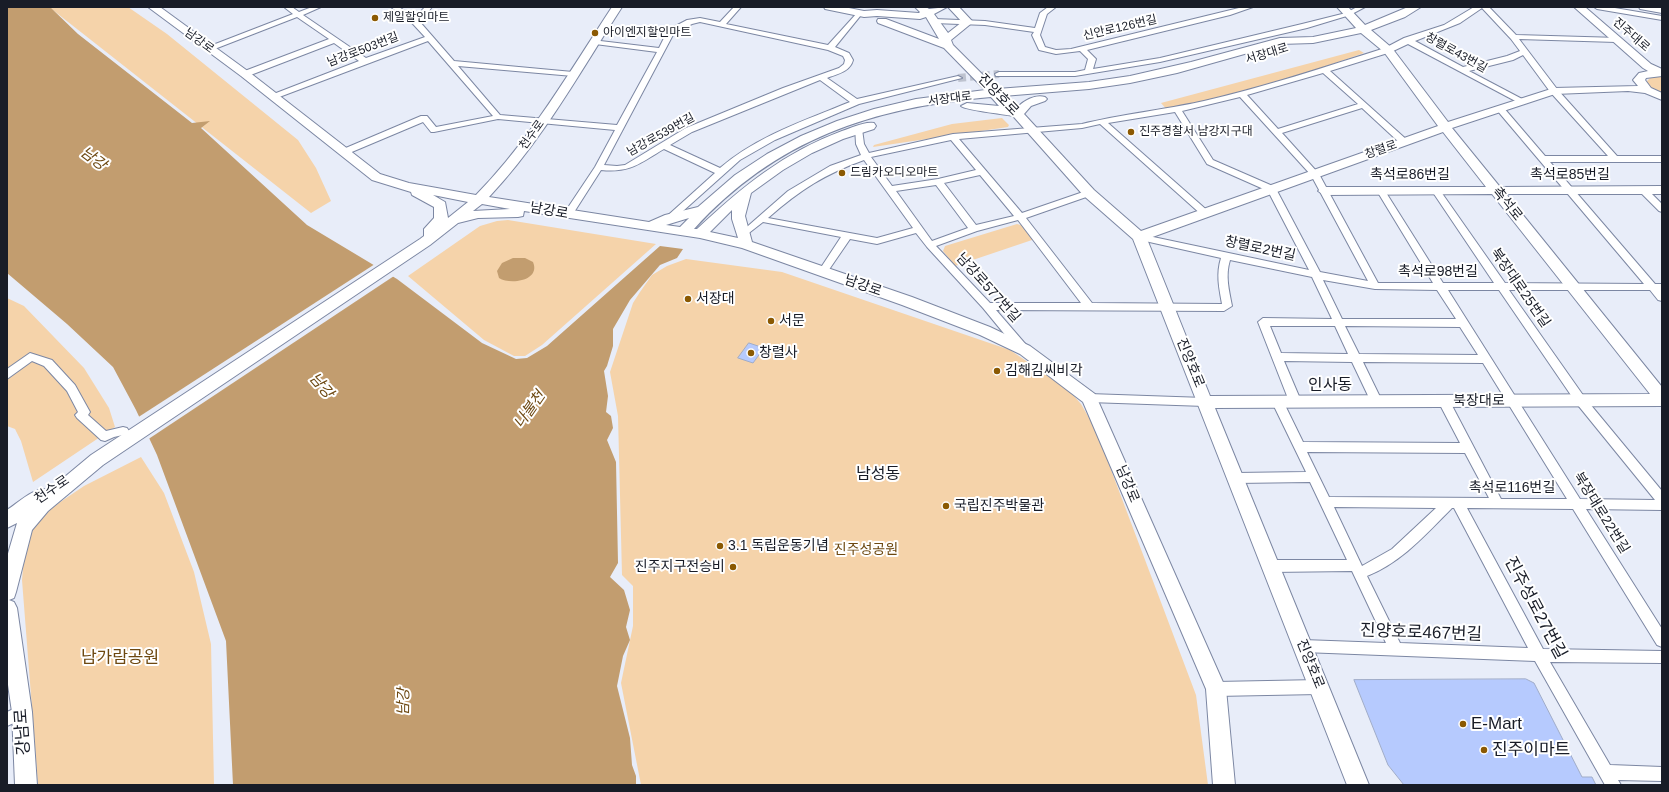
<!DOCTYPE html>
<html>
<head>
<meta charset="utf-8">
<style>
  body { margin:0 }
  #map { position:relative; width:1669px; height:792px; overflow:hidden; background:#e8edf9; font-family:Arial,sans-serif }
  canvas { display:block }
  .frame { position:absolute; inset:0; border:8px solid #181c27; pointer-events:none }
</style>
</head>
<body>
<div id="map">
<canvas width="1669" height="792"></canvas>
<div class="frame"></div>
</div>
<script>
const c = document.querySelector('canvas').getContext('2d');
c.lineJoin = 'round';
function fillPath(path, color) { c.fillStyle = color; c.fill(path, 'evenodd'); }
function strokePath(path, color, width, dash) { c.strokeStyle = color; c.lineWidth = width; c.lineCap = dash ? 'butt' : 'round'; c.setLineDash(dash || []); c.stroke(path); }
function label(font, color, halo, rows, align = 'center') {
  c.font = font + ' Arial,"Noto Sans KR",sans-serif'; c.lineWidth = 4; c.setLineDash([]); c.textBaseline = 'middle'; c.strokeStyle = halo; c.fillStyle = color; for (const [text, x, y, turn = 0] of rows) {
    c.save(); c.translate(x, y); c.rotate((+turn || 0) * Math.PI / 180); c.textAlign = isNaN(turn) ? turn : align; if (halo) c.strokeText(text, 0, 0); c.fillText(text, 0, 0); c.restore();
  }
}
const green = new Path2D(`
  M49 7H128L167 34 298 140 316 168 331 201 311 213Z
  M1359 50 1364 53 1273 85 1169 112 1161 103Z
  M1651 77H1662V94L1652 89 1646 82Z
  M1002 118 1009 125 1008 127 873 147 874 145 952 124Z
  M508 220 656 244 542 345 525 356H514L484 340 408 276 480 226 497 221Z
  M1017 224 1024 226 1035 239 955 266 943 251 945 246Z
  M686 259 782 272 1010 350 1069 390 1081 404 1096 430 1196 695 1208 785H641L621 683 633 626V586L622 575 618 416 610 372 633 303 640 292 652 275 667 266Z
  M7 298 24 306 84 368 109 408 115 427 33 482 21 441 15 429 7 426Z
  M141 457 164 493 194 572 211 644 214 785H38L22 580 26 534 44 513 84 486Z`);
const water = new Path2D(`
  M7 7H50L78 34 192 123 210 121 201 128 307 225 397 279 482 343 516 359 527 358 547 346 660 246 683 249 677 258 660 265 630 300 613 329V346L607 366 604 371 608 396 606 412 611 416 613 428 607 440 616 462 618 563 610 577 624 590 630 610 626 627 630 640 623 656 617 686 630 738 632 765 636 776V785H233L226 641 157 455 136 410 113 367 67 324 7 273Z
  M513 258H525L533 262C541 281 510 285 499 278L497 271 502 263Z`);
const pier = new Path2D(`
  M375 264 394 276 147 440 137 418Z`);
const building = new Path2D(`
  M749 343 764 348 753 363 738 358Z
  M1526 679 1534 683 1582 777H1592L1596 785H1404L1388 765 1354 680Z`);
const streetTunnel = new Path2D(`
  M958 78 999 74`);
const street = new Path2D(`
  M284 7H292L299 12 312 7H321L303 15 366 58 425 37 413 24 391 7H399L415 18 425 7H432L420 22 454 61 573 72 577 74 573 76 458 66 500 115 617 125 657 52 595 44 591 42 592 40 659 48 668 30 687 20 700 18 720 22 734 7H741L726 24 828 45 857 13H861V15L835 47 849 53 853 60C850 72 837 74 827 78L857 99 958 76 962 78 859 104 775 140 740 160 673 220H667L665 218 715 173 664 149C640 163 631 173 601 170L571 217 568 218 563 215 595 167 615 130 498 119 434 132H431L423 122 347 154H341V150L421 116H427L436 127 493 116 428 41 274 99 270 97 271 95 359 61 334 43 248 76H242V72L329 39 297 17 212 50 205 48 293 14ZM700 22 828 50 843 56 845 60 844 64 839 68 783 88 686 128 625 165 617 166 604 165 674 33 692 24ZM820 80 850 102C806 120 757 136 720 168L670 145 692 132Z
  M1048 7H1056L1047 14 1040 35 1045 47 1056 50 1071 49 1243 7H1253L1230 15 1087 50 1096 59 1093 69 1160 58 1302 24 1346 13 1357 7H1365L1350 15 1307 28 1160 62 1075 76H996L995 74 999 72H1075L1085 70 1088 59 1080 51 1056 54 1039 50 1032 35 1034 32 985 25 934 23 930 21 934 19 985 21 1035 28 1040 13Z
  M1474 7H1489L1516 35 1619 38V42H1616L1519 39 1557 89 1617 156H1662V162H1550L1655 284H1662V301L1658 300 1650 290H1509L1585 398 1662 491V510L1586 509 1662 629V647L1657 645 1573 509 1467 508 1543 649 1662 651V663L1550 662 1610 765 1662 767V781L1618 780 1621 785H1605L1535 661 1303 652 1298 650 1296 646 1298 642 1303 640 1386 643 1352 571 1271 572 1266 570 1265 566 1266 562 1271 560H1347L1310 482 1236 483 1232 481 1230 478 1232 475 1236 473 1306 472 1272 402 1274 399H1282L1303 442 1460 443 1438 401 1440 398H1448L1501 499H1567L1483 363 1363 362 1382 401 1380 404H1372L1352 362 1284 361 1301 401 1299 404H1291L1289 401 1258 322 1263 318 1332 319 1312 277 1230 260C1225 276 1229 290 1232 306L1224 311 996 310 1028 347 1029 350 1028 353H1020L983 308 927 247 916 233 877 244 850 239 826 274 823 275 818 272 841 237 763 222 745 236 740 233 788 191 830 166 861 155 856 144 855 127H858L862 129 864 144 869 153 953 134 1082 124C1122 114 1164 110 1204 101 1265 87 1325 67 1385 48L1404 38 1444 25ZM1482 8 1511 39 1520 51 1507 56 1463 67 1415 41 1460 23ZM1408 44 1521 104 1525 102 1524 100 1469 71 1513 60 1523 55 1551 93 1608 156H1545L1503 107 1496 109 1644 284 1505 283 1439 189 1436 188 1432 191 1494 283H1443L1385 191 1381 188 1377 191 1433 283H1378L1319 174 1282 133 1362 108 1401 144H1407V140L1330 71 1391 52ZM1323 73 1358 104 1278 129 1247 95ZM1240 97 1311 175 1368 281 1320 272 1275 187 1213 160 1182 111ZM1175 112 1207 164 1268 191 1309 270 1139 234 1136 235V239L1221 258C1216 274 1219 288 1222 304L1092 303 1026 218 1092 195V191H1086L1022 213 959 139 1082 128 1100 124 1203 216H1209V212L1108 123ZM951 140 976 170 938 179 892 186 871 157ZM864 160 913 228 877 238 768 218C800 190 825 174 864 160ZM980 175 1014 216 976 225 944 183ZM936 185 968 228 932 241 896 191ZM1018 220 1081 303H990L936 246 977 231ZM1323 280 1375 289 1437 290 1456 319H1342ZM1448 290H1499L1577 404 1655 500 1580 499ZM1270 326H1335L1348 354 1281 353ZM1345 326 1460 327 1478 355 1359 354ZM1307 452 1465 453 1489 498 1329 497ZM1334 507 1436 508 1392 549 1362 566ZM1452 508H1454L1528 648 1400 643 1367 576C1402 562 1426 534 1452 508Z
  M1594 7H1609L1662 16V20L1597 9Z
  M1644 188 1647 189 1662 204V212L1659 211 1641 193V189Z
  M30 353 52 360 75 385 90 412 88 415 106 431 123 427 127 428 129 431 127 434 114 437 105 441 101 440 77 418 75 415 78 412 67 391 44 366 32 361 7 379V369Z
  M1089 394 1205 398 1209 399 1211 402 1209 405 1205 406 1089 402 1085 401 1083 398 1085 395Z
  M1319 680 1324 682 1326 687 1324 692 1319 694 1216 696 1211 694 1209 689 1211 684 1216 682Z
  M22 705 27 707 29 712 27 717 7 726V712Z`);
const secondary = new Path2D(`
  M148 7H160L249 72 380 174 409 183 476 195C530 140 570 71 612 7H622C580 72 542 141 489 197L649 222 665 215 698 207 735 175 767 154 801 136 837 121 874 109 916 99 985 90 944 48 878 23 877 21 878 19H886L939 39 926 17 920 19 877 16 864 17 825 9 824 7H844L864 11 877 10 919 13 920 12 915 7H926L929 9 947 7 934 14 948 33 962 22 948 7H959L973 22 951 40 953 45 997 89 1089 82 1130 76 1191 62 1280 38 1313 37 1356 28 1337 7H1348L1365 25 1408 7H1421L1405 17 1371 30 1392 48 1448 122 1554 88 1638 86 1633 80 1639 73 1648 71 1643 68 1574 7H1585L1651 64 1662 69V76L1646 78 1645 80 1651 88 1662 93V100L1645 93 1628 91 1555 94 1452 128 1500 187 1662 186V194H1506L1662 387V406L1215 408 1369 785H1347L1133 239 1084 196 1013 116C1003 114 965 110 961 106L967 103 999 106 991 97C873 107 776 139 694 229H697C742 187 783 153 842 131 851 128 865 121 874 123L876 126 874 129 843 139 812 153 783 170 751 193 745 216 752 242 912 297 990 327 1030 346 1095 394 1226 689 1235 785H1213L1206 689 1083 402 1020 354 980 335 902 305 742 248 700 238 524 211 523 216 518 217 478 218 458 223 430 245 103 465 48 511 32 530 16 592 14 598 9 600 14 602 17 608 32 712 37 785H15L12 712 7 678V557L17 523 7 528V510C18 503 36 485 49 490L91 455 420 239 424 236V229L434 218V207L412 195 411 192 372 180 241 76ZM1361 33 1384 52 1438 126 1141 231 1094 190 1024 114 1031 106 1045 101 1047 99 1045 97C1035 94 1023 101 1017 108L1003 96 1089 89 1130 83 1177 73 1280 44 1313 43ZM1443 132 1486 187H1324L1318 191 1324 195 1492 194 1650 394 1210 396 1147 239ZM433 195 468 202 448 218 445 202ZM482 204 510 209 473 211ZM732 210V219L738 238 710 232ZM689 218 680 227 666 225Z
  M1639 7H1662V13L1640 9Z`);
const markers = [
  [375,18,4,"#8b5902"],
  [595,33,4,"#8b5902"],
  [1131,132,4,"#8b5902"],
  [842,173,4,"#8b5902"],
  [688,299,4,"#8b5902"],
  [771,321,4,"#8b5902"],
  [751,353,4,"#8b5902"],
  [997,371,4,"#8b5902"],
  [946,506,4,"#8b5902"],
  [720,546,4,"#8b5902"],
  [733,567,4,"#8b5902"],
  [1463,724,4,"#8b5902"],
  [1484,750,4,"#8b5902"]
];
const farPoinames = [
  ["제일할인마트",383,18],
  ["아이엔지할인마트",603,33],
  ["진주경찰서 남강지구대",1139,132],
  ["드림카오디오마트",850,173]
];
const farStreetnames = [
  ["신안로126번길",1120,28,-13],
  ["진주대로",1631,35,41],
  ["남강로",199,41,36],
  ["남강로503번길",363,50,-21],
  ["창렬로43번길",1456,53,29],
  ["서장대로",1267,54,-17],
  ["서장대로",950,99,-7],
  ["천수로",532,135,-54],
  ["남강로539번길",661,135,-29],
  ["창렬로",1381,150,-19]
];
const streetNames = [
  ["진양호로",998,95,46],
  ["촉석로86번길",1410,175],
  ["촉석로85번길",1570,175],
  ["촉석로",1507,204,51],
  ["남강로",549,211,10],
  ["창렬로2번길",1260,249,12],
  ["촉석로98번길",1438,272],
  ["남강로",863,286,19],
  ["남강로577번길",988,288,48],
  ["북장대로25번길",1520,288,55],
  ["진양호로",1190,363,68],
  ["북장대로",1479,401],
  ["남강로",1127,484,67],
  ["촉석로116번길",1512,488],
  ["천수로",52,490,-34],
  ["북장대로22번길",1601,513,58],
  ["진양호로",1310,664,68]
];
const poiNames = [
  ["서장대",696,299],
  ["서문",779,321],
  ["창렬사",759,353],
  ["김해김씨비각",1005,371],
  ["국립진주박물관",954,506],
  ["3.1 독립운동기념",728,546],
  ["진주지구전승비",725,567,"right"]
];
const parkNames = [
  ["진주성공원",866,550]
];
const waterNames = [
  ["남강",93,159,37],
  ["남강",321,386,49],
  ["나불천",530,410,-55],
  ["남강",404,702,-89]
];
const quarterNames = [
  ["인사동",1330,386],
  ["남성동",878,475]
];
const nearStreetnames = [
  ["진주성로27번길",1535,608,62],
  ["진양호로467번길",1421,633,2],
  ["강남로",23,732,-94]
];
const nearParknames = [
  ["남가람공원",120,658]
];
const nearPoinames = [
  ["E-Mart",1471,724],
  ["진주이마트",1492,750]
];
fillPath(green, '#f5d3aa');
fillPath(water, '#c29d6f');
fillPath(pier, '#e8edf9');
fillPath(building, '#b6cafe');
strokePath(building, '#a0acc8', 1);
strokePath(streetTunnel, '#bec3cf', 8, [8, 4]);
strokePath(street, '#7c87a3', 2);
strokePath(secondary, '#7c87a3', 2);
fillPath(street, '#fff');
fillPath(secondary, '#fff');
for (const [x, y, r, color] of markers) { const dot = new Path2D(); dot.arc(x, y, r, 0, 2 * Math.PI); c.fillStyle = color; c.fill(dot); strokePath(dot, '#fff', 1.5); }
label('12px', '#181c27', '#fff', farPoinames, 'left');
label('12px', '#181c27', '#fff', farStreetnames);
label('14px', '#181c27', '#fff', streetNames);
label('14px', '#181c27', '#fff', poiNames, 'left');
label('14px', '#6d4810', '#fff', parkNames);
label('italic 15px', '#6d4811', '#fff', waterNames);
label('16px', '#181c27', '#fff', quarterNames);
label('17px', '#181c27', '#fff', nearStreetnames);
label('17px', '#6d4810', '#fff', nearParknames);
label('17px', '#181c27', '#fff', nearPoinames, 'left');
</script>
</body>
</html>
